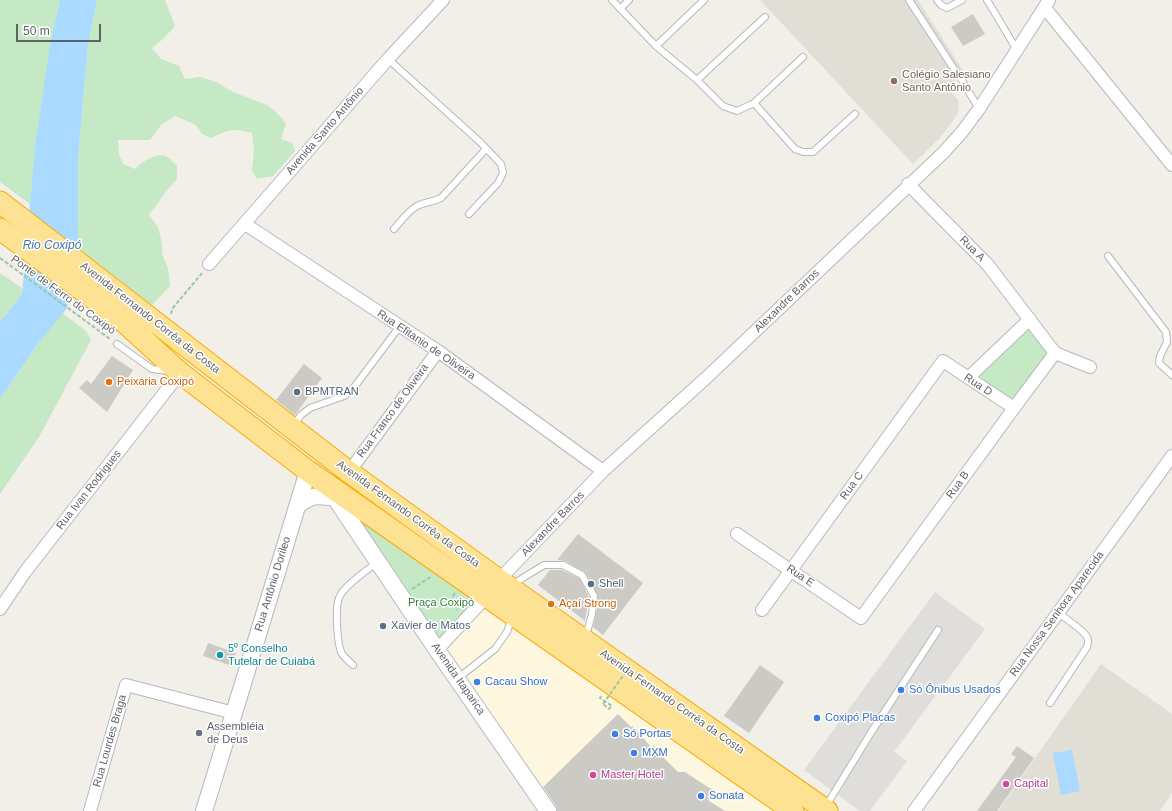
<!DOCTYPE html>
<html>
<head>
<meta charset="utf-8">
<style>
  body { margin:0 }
  #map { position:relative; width:1172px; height:811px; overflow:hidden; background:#f1efe8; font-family:Arial,sans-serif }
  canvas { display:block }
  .scale { position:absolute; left:16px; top:24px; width:85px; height:18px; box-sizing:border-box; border:2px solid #5f6368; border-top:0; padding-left:5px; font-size:12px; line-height:14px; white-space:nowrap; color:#5f6368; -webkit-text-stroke:3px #fff; paint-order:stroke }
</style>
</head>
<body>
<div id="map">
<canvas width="1172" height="811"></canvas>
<div class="scale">50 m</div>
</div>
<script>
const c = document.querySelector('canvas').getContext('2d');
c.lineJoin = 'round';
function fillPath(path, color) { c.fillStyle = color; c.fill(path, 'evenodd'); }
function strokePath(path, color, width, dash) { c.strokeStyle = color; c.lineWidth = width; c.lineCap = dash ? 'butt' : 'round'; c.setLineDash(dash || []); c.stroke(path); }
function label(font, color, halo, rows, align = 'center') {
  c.font = font + ' Arial,sans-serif'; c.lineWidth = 3; c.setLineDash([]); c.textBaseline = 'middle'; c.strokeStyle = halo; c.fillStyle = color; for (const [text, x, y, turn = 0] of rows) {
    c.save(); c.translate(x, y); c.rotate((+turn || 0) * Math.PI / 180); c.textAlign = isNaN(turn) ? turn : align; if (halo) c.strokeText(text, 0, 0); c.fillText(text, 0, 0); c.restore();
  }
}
const commercial = new Path2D(`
  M485 605 774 807 771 811H559L443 651Z`);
const industrial = new Path2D(`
  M935 592 985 629 894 752 907 761 870 811H860L804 770Z`);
const education = new Path2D(`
  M760 0H918L965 74 946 86 958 100 959 110 954 120 938 140 913 164Z
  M1101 664 1172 714V793L1160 811H998Z`);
const green = new Path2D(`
  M0 0H60C46 67 36 135 30 204L0 182Z
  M97 0H165L175 26 163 39 152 48 161 59 179 66 185 79 200 77 216 82 233 92 267 105 279 115 286 124 281 139 292 143 295 151 273 176 257 179 252 170 254 151 252 133C231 128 231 129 211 138L202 134 196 125 175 116 161 125 150 140H118L119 154 123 164 135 169C141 162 159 151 167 157 171 159 174 163 177 166V179L168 189 149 215 158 227 162 244V254L168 268 170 286 152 305 78 248V160L88 44Z
  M0 273 22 288V294L0 322Z
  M62 313 86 331 91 340 39 437 0 494V399L37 345Z
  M1029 323 1052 353 1012 402 972 377Z
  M356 516 477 600 439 642Z`);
const water = new Path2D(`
  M60 0H97L88 44 78 160V248L67 308 37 345 0 399V322L22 294 35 147 50 45Z
  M1072 750 1080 791 1061 795 1053 753Z`);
const building = new Path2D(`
  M973 14 985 34 963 46 951 27Z
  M112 356 133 370 107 412 79 388 87 380 91 384Z
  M304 364 322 378 295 415 276 400Z
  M578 534 643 583 603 635 593 627 596 615 598 596 586 573 565 561 557 560Z
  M550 570H562L579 578 589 597 585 621 538 585Z
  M208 643 236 653 232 666 203 656Z
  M760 665 784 682 749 733 724 716Z
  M618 714 631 727 632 726 655 751 656 750 678 772H685L714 791 709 801 725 811H557L556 806 543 787Z
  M1017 746 1034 758 997 811H977L1016 757 1011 754Z`);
const path = new Path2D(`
  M0 258 110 339
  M171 314 172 309 203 272
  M412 589 432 576
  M455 593 452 598 457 610
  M601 696 600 698 612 706 609 709 603 704`);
const lane = new Path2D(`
  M612 0 656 46 697 80 723 106 737 111 754 103 803 57
  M909 0 956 72
  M937 0 941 5 947 8 962 0
  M987 0 1017 50
  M620 9 629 0
  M656 46 704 0
  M388 59 480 142 501 164 503 173 498 183 469 214
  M960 77 979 109
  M697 80 765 17
  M754 103 795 149 803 152H813L855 114
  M394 229C401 221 408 211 417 206 425 202 433 202 441 198L486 149
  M1108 256 1166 332 1167 342 1160 356 1159 363 1172 375
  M117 344 152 369 169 371
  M293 426 301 415 310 408 344 396 352 390 400 326
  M513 584 544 565H563L582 575 594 596 592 614 586 636
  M353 665C350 662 345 658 342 654 337 645 335 608 339 598 343 586 367 571 377 562
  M457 679 495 649 507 632 512 617
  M1050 703 1087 647C1088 643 1089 640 1087 637 1081 628 1066 619 1058 613
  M826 806 872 731 938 630`);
const street = new Path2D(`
  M1045 8 1172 165
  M908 184 988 265 1055 353 1090 367
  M245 224 438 351 603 471
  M209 264 388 59 443 0
  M968 378 1030 319
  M349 472 438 351
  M737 534 861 618 1014 408 1055 353
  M499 580 603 471 706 378 943 153 962 132 979 109 1049 0
  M0 609 25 572 180 373
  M762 610 943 361 1014 408
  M437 650 487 596
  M90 811 126 685 234 713
  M914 811 1172 456`);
const secondary = new Path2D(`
  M331 489 335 498 437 650 548 811
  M297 506C314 492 322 496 342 499
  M204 811 308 471`);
const highway = new Path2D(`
  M0 202 349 472 499 580 827 811
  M0 229 121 319 179 372 308 471 793 811`);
const pathBridge = new Path2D(`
  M603 704 630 666`);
const markers = [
  [894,81,4,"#8d6e63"],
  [109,382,4,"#e8710a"],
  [297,392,4,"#5c6f8a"],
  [591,584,4,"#5c6f8a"],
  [551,604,4,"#e8710a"],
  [383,626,4,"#5c6f8a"],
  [220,655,4,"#0f9aa8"],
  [477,682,4,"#3f7fe0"],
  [901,690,4,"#3f7fe0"],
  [817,718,4,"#3f7fe0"],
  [199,733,4,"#6b7280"],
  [615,734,4,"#3f7fe0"],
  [634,753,4,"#3f7fe0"],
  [593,775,4,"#d1479c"],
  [1006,784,4,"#d1479c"],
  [701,796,4,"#3f7fe0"]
];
const educationNames = [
  ["Colégio Salesiano",902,75],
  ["Santo Antônio",902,88]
];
const streetNames = [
  ["Avenida Santo Antônio",325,131,-49],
  ["Rua A",972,249,45],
  ["Ponte de Ferro do Coxipó",63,295,36],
  ["Alexandre Barros",787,301,-44],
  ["Avenida Fernando Corrêa da Costa",150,318,38],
  ["Rua Efitanio de Oliveira",426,345,34],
  ["Rua D",978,385,33],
  ["Rua Franco de Oliveira",393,411,-54],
  ["Rua B",958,485,-54],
  ["Rua C",852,486,-54],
  ["Rua Ivan Rodrigues",89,490,-52],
  ["Avenida Fernando Corrêa da Costa",408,514,36],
  ["Alexandre Barros",553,524,-46],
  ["Rua E",800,576,34],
  ["Rua Antônio Dorileo",273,584,-73],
  ["Rua Nossa Senhora Aparecida",1057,614,-54],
  ["Avenida Itaparica",458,679,55],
  ["Avenida Fernando Corrêa da Costa",672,702,35],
  ["Rua Lourdes Braga",110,741,-74]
];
const foodNames = [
  ["Peixaria Coxipó",117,382],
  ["Açaí Strong",559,604]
];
const serviceNames = [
  ["BPMTRAN",305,392],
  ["Shell",599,584],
  ["Xavier de Matos",391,626]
];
const parkNames = [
  ["Praça Coxipó",441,603]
];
const cultureNames = [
  ["5⁰ Conselho",228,649],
  ["Tutelar de Cuiabá",228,662]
];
const shopNames = [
  ["Cacau Show",485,682],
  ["Só Ônibus Usados",909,690],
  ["Coxipó Placas",825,718],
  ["Só Portas",623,734],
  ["MXM",642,753],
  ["Sonata",709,796]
];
const worshipNames = [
  ["Assembléia",207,727],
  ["de Deus",207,740]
];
const hotelNames = [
  ["Master Hotel",601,775],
  ["Capital",1014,784]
];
const waterNames = [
  ["Rio Coxipó",52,246]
];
fillPath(commercial, '#fef7e0');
fillPath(industrial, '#e0deda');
fillPath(education, '#e1ded6');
fillPath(green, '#c5e8c5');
fillPath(water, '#aadaff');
fillPath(building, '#cccac5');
strokePath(lane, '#b5b8bc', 8);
strokePath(street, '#b5b8bc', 14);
strokePath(secondary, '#b6babf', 18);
strokePath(highway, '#f9ab00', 23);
strokePath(path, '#9cc7a9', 2, [4, 2]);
strokePath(lane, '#fff', 6);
strokePath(street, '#fff', 12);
strokePath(secondary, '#fff', 16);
strokePath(highway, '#fde293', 21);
strokePath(pathBridge, '#9cc7a9', 2, [4, 2]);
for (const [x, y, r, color] of markers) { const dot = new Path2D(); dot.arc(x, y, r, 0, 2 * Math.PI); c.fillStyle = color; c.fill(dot); strokePath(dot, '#fff', 1.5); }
label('11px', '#785e54', '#fff', educationNames, 'left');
label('11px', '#5f6368', '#fff', streetNames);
label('11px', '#c56008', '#fff', foodNames, 'left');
label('11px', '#4e5e75', '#fff', serviceNames, 'left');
label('11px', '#348238', '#fff', parkNames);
label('11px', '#0d838f', '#fff', cultureNames, 'left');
label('11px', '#366cbe', '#fff', shopNames, 'left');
label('11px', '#5b616d', '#fff', worshipNames, 'left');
label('11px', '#b23c85', '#fff', hotelNames, 'left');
label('italic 12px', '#4174aa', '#fff', waterNames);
</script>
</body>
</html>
